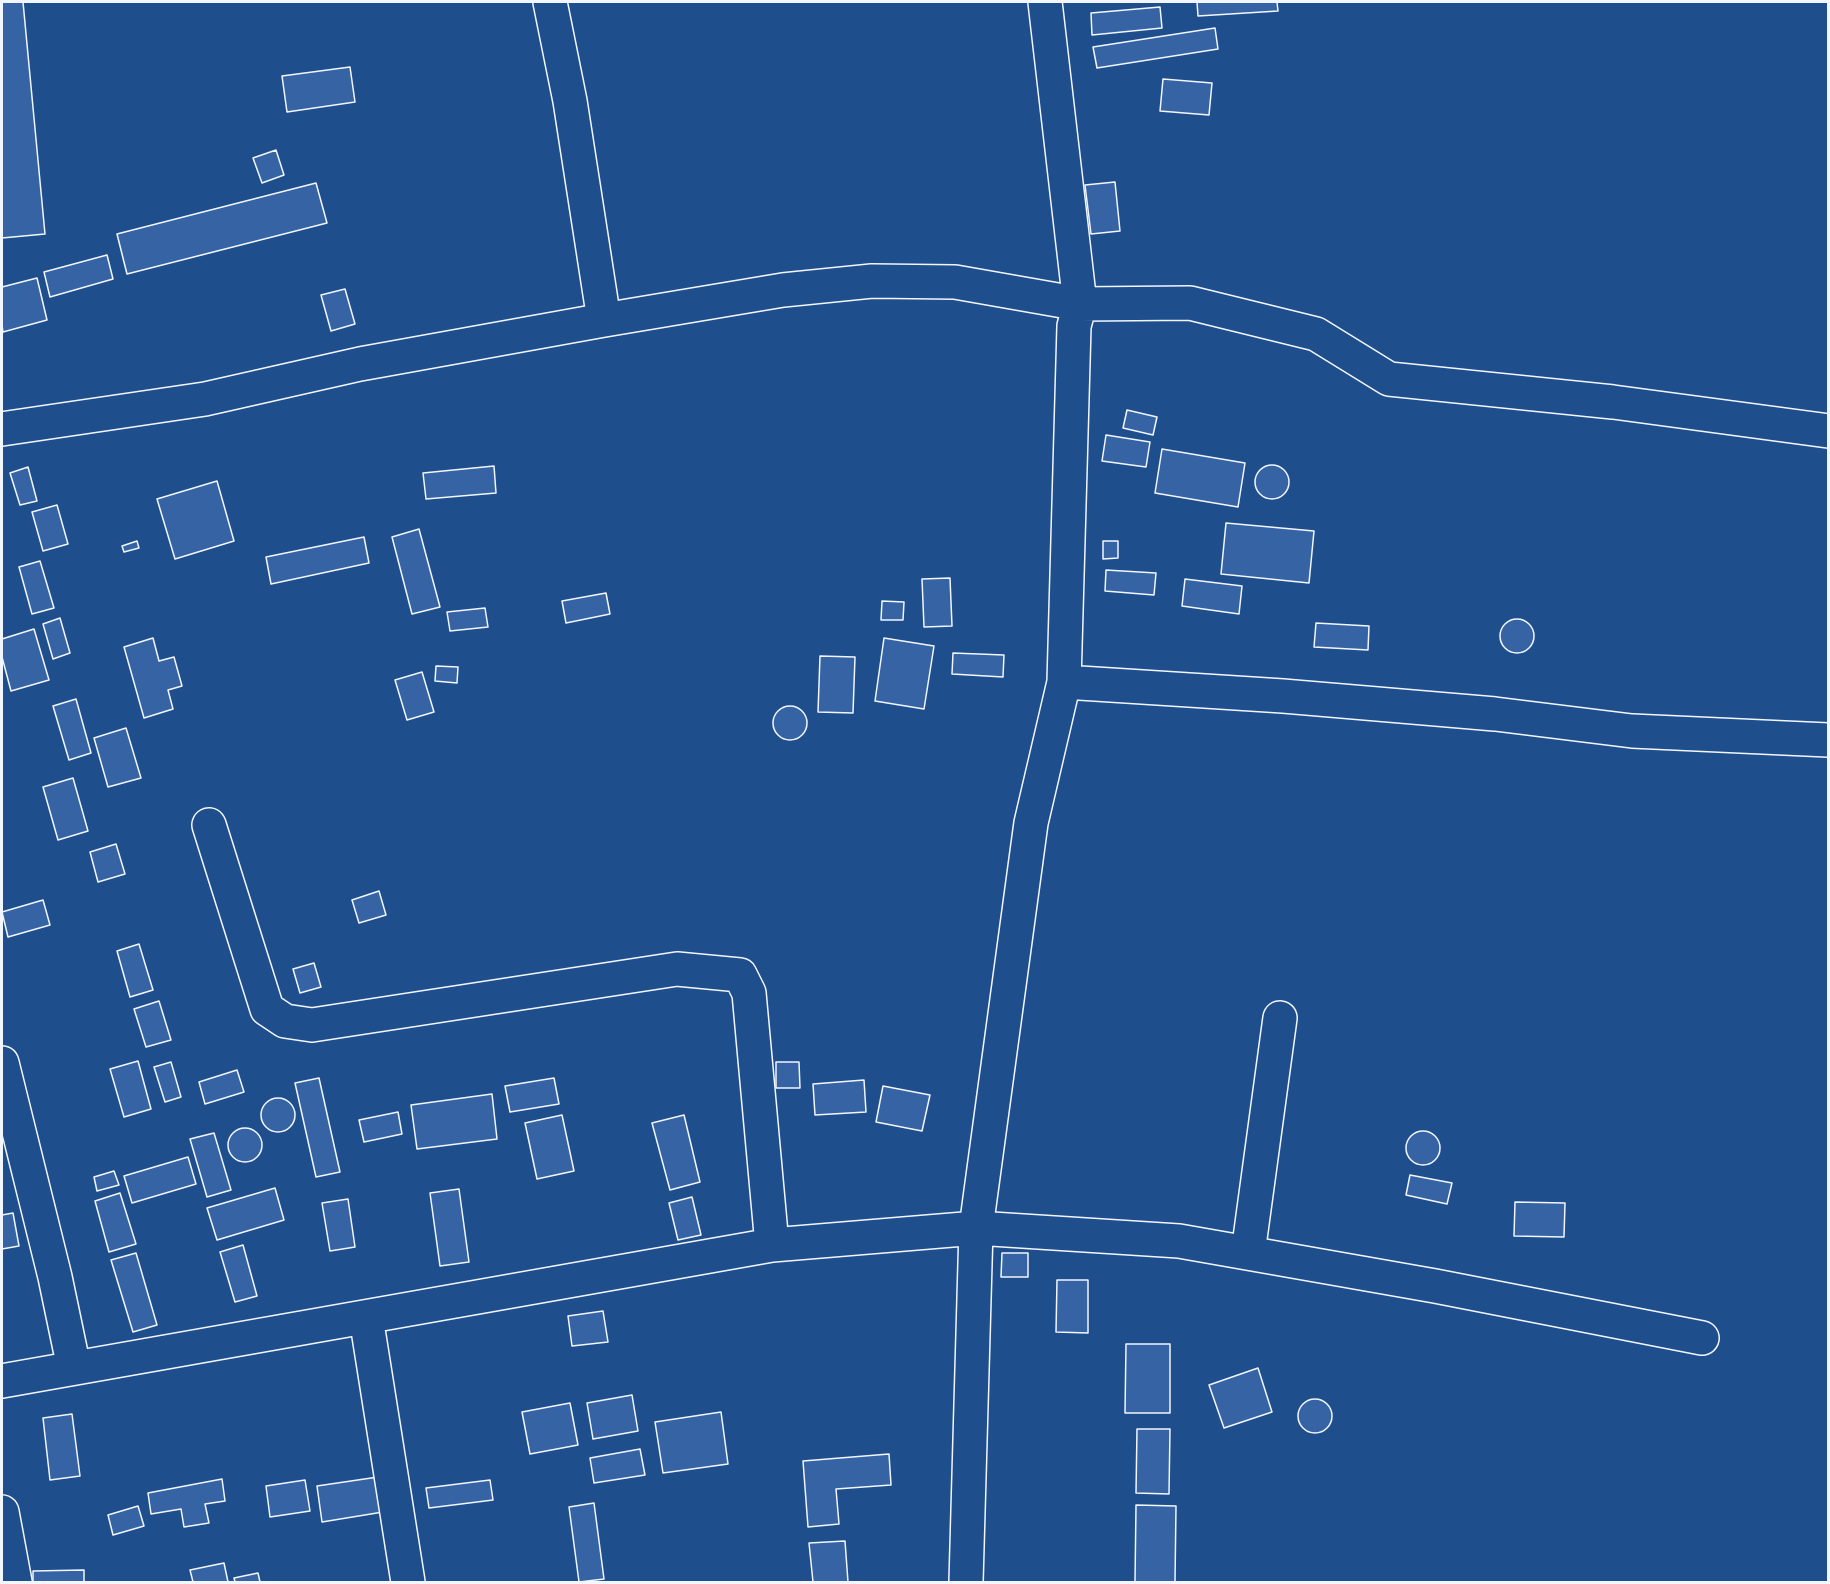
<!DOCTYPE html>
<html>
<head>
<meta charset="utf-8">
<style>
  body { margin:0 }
  #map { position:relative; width:1830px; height:1584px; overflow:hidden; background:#1f4e8c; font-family:Barlow,sans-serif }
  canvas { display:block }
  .frame { position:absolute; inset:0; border:3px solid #f2f6ff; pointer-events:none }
</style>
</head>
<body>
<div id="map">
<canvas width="1830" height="1584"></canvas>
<div class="frame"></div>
</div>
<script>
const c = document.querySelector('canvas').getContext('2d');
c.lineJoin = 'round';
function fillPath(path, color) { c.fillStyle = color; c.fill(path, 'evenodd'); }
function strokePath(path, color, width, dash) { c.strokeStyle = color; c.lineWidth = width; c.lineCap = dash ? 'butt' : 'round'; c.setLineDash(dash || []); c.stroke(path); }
const building = new Path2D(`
  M2 2H23L45 234 2 238Z
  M1197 2H1277L1278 11 1198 16Z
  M1160 7 1162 28 1092 35 1091 13Z
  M1215 28 1218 49 1097 68 1093 47Z
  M350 67 355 102 287 112 282 76Z
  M1163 79 1212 83 1209 115 1160 111Z
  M276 150 284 175 262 183 253 158Z
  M1115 182 1120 231 1091 234 1085 185Z
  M316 183 327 223 127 274 117 234Z
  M107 255 113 279 50 297 44 272Z
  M37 278 47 320 3 332 2 325V287Z
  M345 289 355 324 331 331 321 295Z
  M1127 410 1157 417 1153 435 1123 428Z
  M1106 435 1150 442 1146 467 1102 461Z
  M1162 449 1245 463 1238 507 1155 493Z
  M1255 482a17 17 0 1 1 34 0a17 17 0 1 1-34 0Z
  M494 466 496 493 426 499 423 473Z
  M28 467 37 501 20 505 10 473Z
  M217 481 234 541 175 559 157 499Z
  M57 505 68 544 43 551 32 512Z
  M1226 523 1314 531 1309 583 1221 574Z
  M419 529 440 607 412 614 392 537Z
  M364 537 369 563 271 584 266 557Z
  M137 541 139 548 124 552 122 546Z
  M1103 541H1118V558L1103 559Z
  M40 561 54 608 32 614 19 567Z
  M1106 570 1156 573 1154 595 1105 591Z
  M950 578 952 626 924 627 922 579Z
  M1185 579 1242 586 1239 614 1182 606Z
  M606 593 610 614 566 623 562 601Z
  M882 601 904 602 903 620H881Z
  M485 608 488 627 450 631 447 612Z
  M60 618 70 653 53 659 43 624Z
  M1500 636a17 17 0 1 1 34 0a17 17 0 1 1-34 0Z
  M1316 623 1369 626 1368 650 1314 647Z
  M34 629 49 680 11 691 2 657V639Z
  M153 638 159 661 174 657 182 686 168 690 173 709 144 718 124 647Z
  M884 638 934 646 924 709 875 701Z
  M953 653 1004 655 1003 677 952 674Z
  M820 656 855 657 853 713 818 712Z
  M436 666 458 667 457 683 435 681Z
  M422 672 434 712 407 720 395 680Z
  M76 699 91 753 69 760 53 706Z
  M773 723a17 17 0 1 1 34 0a17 17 0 1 1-34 0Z
  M126 728 141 778 108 787 94 738Z
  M73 778 88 831 58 840 43 787Z
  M116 844 125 874 98 882 90 852Z
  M379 891 386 915 359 923 352 900Z
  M43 900 50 925 8 937 2 912Z
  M139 944 153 990 130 997 117 951Z
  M314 963 321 987 300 993 293 969Z
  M159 1001 171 1040 146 1047 134 1009Z
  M138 1061 151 1109 124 1117 110 1069Z
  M171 1062 181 1097 165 1102 154 1067Z
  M776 1062H799L800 1088H776Z
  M237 1070 244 1092 205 1104 199 1082Z
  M319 1078 340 1172 316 1177 295 1083Z
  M554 1078 559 1104 510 1112 505 1086Z
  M864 1080 866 1112 815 1115 813 1084Z
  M883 1086 930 1095 922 1131 876 1122Z
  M492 1094 497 1139 417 1149 411 1105Z
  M261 1115a17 17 0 1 1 34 0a17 17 0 1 1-34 0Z
  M398 1112 402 1134 364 1142 359 1120Z
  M562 1115 574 1171 537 1179 525 1123Z
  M684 1115 700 1182 670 1190 652 1123Z
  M228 1145a17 17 0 1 1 34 0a17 17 0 1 1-34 0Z
  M1406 1148a17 17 0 1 1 34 0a17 17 0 1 1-34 0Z
  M214 1133 231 1190 207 1197 190 1139Z
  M188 1157 196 1184 132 1203 124 1176Z
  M114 1171 119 1185 97 1191 94 1177Z
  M1410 1175 1452 1183 1447 1204 1406 1195Z
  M275 1188 284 1220 217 1240 207 1208Z
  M459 1189 469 1262 440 1266 430 1193Z
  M120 1193 136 1244 109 1252 95 1201Z
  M692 1197 701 1235 678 1240 669 1203Z
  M348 1199 355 1247 330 1251 322 1203Z
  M1515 1202 1565 1203 1564 1237 1514 1236Z
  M13 1213 19 1246 2 1249V1215Z
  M243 1245 257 1296 235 1302 220 1252Z
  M136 1253 157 1325 133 1332 111 1260Z
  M1002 1253H1028V1277H1001Z
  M1057 1280H1088V1333L1056 1332Z
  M603 1311 608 1342 572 1346 568 1316Z
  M1126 1344H1170V1413H1125Z
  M1258 1368 1272 1412 1224 1428 1209 1385Z
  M632 1395 638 1431 593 1439 587 1403Z
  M1298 1416a17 17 0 1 1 34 0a17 17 0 1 1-34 0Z
  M570 1403 578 1445 530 1454 522 1412Z
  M721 1412 728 1464 663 1473 655 1422Z
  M72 1414 80 1476 50 1480 43 1418Z
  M1137 1429H1170L1169 1494 1136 1493Z
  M640 1449 645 1475 594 1483 590 1458Z
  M889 1454 891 1485 836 1489 839 1524 808 1527 803 1461Z
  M378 1477 383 1512 322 1522 317 1486Z
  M222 1479 225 1501 205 1504 209 1523 184 1527 181 1509 151 1514 148 1493Z
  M305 1480 310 1511 270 1517 266 1486Z
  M490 1480 493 1500 429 1508 426 1488Z
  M594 1503 604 1579 579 1582 569 1507Z
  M1136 1505 1176 1506 1175 1582H1135Z
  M138 1506 144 1526 113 1535 108 1515Z
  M845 1541 848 1582H813L809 1543Z
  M224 1563 228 1582H193L190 1570Z
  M84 1570V1582H33V1571Z
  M258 1573 260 1582H235L234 1578Z`);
const minor = new Path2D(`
  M550 2 570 101 604 320
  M2 429 205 399 360 364 604 320 783 290 872 281 955 282 1080 304 1190 303 1316 334 1389 379 1613 402 1828 431
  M1064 682 1283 696 1495 714 1632 731 1828 740
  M209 825 267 1009 285 1021 312 1025 677 969 740 975 749 993 772 1245
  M2 1063 55 1277 74 1368
  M1248 1253 1280 1018
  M366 1317 408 1582
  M2 1381 772 1245 976 1228 1179 1241 1435 1286 1702 1338
  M2 1512 15 1582
  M966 1582 976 1228 1031 823 1064 682 1074 326 1080 304 1045 2`);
fillPath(building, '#3563a3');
strokePath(building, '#f2f6ff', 1.5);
strokePath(minor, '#f2f6ff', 36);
strokePath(minor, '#1f4e8c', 33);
</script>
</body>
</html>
